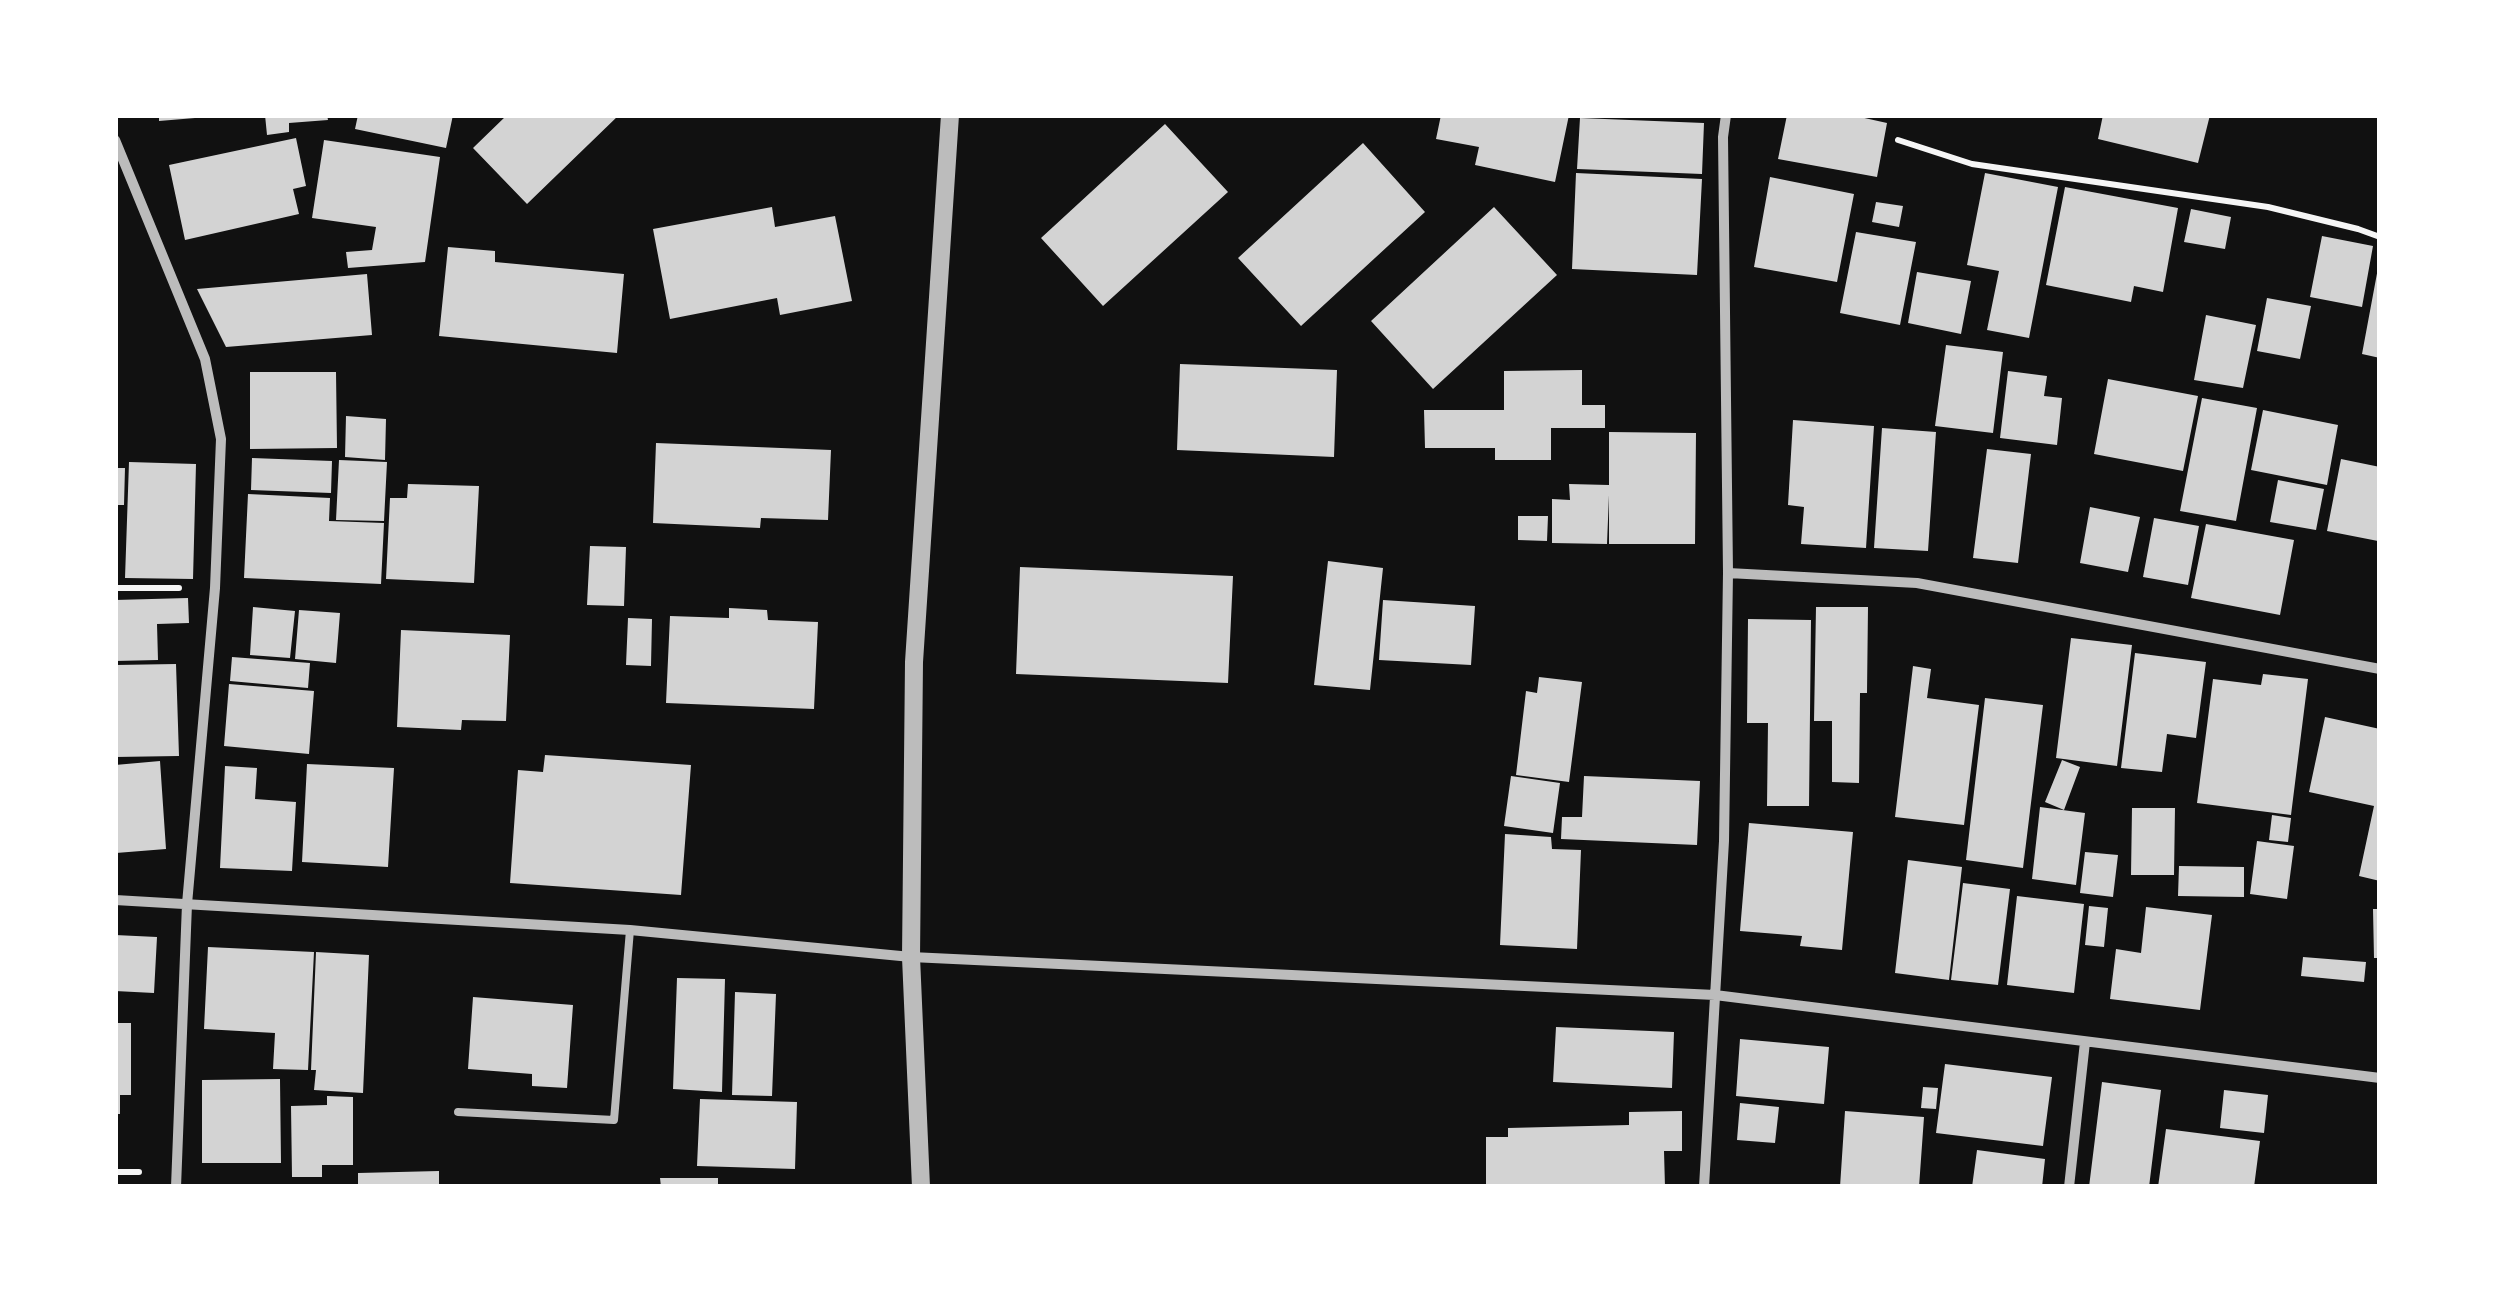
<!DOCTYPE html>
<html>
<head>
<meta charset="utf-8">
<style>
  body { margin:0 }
  #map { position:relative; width:2495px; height:1302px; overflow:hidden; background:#111; font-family:"Source Sans 3",sans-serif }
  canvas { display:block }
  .frame { position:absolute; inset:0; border:118px solid #fff; pointer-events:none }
</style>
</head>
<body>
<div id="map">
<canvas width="2495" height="1302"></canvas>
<div class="frame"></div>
</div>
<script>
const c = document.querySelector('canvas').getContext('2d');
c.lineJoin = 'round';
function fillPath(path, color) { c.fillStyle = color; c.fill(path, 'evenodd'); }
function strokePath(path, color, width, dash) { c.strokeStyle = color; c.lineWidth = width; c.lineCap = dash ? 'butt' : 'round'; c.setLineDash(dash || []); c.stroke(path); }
const building = new Path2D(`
  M159 115H195V118L159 121Z
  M265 115H327L328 120 289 123V132L267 135Z
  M358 115H453L446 148 355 129Z
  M507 115H619L527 204 473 148Z
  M1441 115H1569L1555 182 1475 165 1479 147 1436 139Z
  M1787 115H1851L1887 123 1877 177 1778 159Z
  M2103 115H2210L2198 163 2098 139Z
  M1580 118 1704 123 1702 174 1577 169Z
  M1165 124 1228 192 1103 306 1041 238Z
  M296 138 306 186 293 189 299 214 185 240 169 165Z
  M324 140 440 157 425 262 348 268 346 252 372 250 376 227 312 218Z
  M1363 143 1425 212 1301 326 1238 258Z
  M1576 173 1702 179 1697 275 1572 269Z
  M1985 173 2058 187 2029 338 1987 330 1999 271 1967 265Z
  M1770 177 1854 194 1837 282 1754 267Z
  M2065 187 2178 208 2163 292 2134 286 2131 302 2046 285Z
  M1876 202 1903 206 1899 227 1872 222Z
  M772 207 775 227 835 216 852 301 780 315 777 298 670 319 653 229Z
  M1494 207 1557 275 1433 389 1371 321Z
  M2191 209 2231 217 2225 249 2184 242Z
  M1856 232 1916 242 1900 325 1840 313Z
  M2322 236 2373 246 2362 307 2310 297Z
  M448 247 495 251V262L624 274 617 353 439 336Z
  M2378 268H2380V358L2362 354Z
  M1917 272 1971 281 1961 334 1908 323Z
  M367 274 372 335 226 347 197 289Z
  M2267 298 2311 306 2300 359 2257 351Z
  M2206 315 2256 325 2243 388 2194 380Z
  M1946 345 2003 352 1993 433 1935 426Z
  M1180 364 1337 370 1334 457 1177 450Z
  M1582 370V405H1605V428H1551V460H1495V448H1425L1424 410H1504V371Z
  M2008 371 2047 376 2044 396 2062 398 2057 445 2000 438Z
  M250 372H336L337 448 250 449Z
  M2108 379 2198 396 2183 471 2094 454Z
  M2202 398 2257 408 2236 521 2180 511Z
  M2263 410 2338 425 2327 485 2251 470Z
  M346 416 386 419 385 460 345 457Z
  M1793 420 1874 426 1866 548 1801 544 1804 507 1788 505Z
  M1882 428 1936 432 1928 551 1874 548Z
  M1609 432 1696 433 1695 544H1609V495L1607 544 1552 543V499L1570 500 1569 484 1609 485Z
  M656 443 831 450 828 520 761 518 760 528 653 523Z
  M1987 449 2031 454 2018 563 1973 558Z
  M252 458 332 461 331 493 251 490Z
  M2341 459 2380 467 2378 541 2327 531Z
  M339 460 387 462 384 521 336 520Z
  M129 462 196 464 193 579 125 578Z
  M115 468H125L124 505H115Z
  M2278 480 2324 489 2316 530 2270 522Z
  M408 484 479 486 474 583 386 579 390 498H407Z
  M248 494 330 498 329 521 384 523 381 584 244 578Z
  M2090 507 2140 517 2128 572 2080 563Z
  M1518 516H1548L1547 541 1518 540Z
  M2154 518 2199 526 2188 585 2143 577Z
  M2206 524 2294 540 2280 615 2191 598Z
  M590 546 626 547 624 606 587 605Z
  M1328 561 1383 568 1370 690 1314 685Z
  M1020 567 1233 576 1228 683 1016 674Z
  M188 598 189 623 157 624 158 660 115 661V600Z
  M1383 600 1475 606 1471 665 1379 660Z
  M253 607 295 611 290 658 250 655Z
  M1816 607H1868L1867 693H1860L1859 783 1832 782V721H1814Z
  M729 608 767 610 768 620 818 622 814 709 666 703 670 616 729 618Z
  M299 610 340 613 336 663 295 659Z
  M628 618 652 619 651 666 626 665Z
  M1748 619 1811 620 1809 806H1767L1768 723H1747Z
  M401 630 510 635 506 721 462 720 461 730 397 727Z
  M2071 638 2132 645 2117 766 2056 758Z
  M2135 653 2206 662 2196 738 2167 734 2162 772 2121 768Z
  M232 657 310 663 308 688 230 681Z
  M176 664 179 756 115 757V665Z
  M1913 666 1931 669 1927 698 1979 705 1964 825 1895 817Z
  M2263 674 2308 679 2291 815 2197 803 2213 679 2261 685Z
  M1539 677 1582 682 1569 782 1516 775 1526 691 1537 693Z
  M229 684 314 691 309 754 224 746Z
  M1985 698 2043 705 2023 868 1966 860Z
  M2325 717 2380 729V881L2359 876 2374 806 2309 792Z
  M545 755 691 765 681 895 510 883 518 770 543 772Z
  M2062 760 2080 767 2064 810 2045 802Z
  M160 761 166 849 116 853 115 765Z
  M307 764 394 768 388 867 302 862Z
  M225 766 257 768 255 799 296 802 292 871 220 868Z
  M1511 776 1560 783 1553 833 1504 826Z
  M1584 776 1700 781 1697 845 1561 839 1562 817H1582Z
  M2040 807 2085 813 2076 885 2032 879Z
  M2132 808H2175L2174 875H2131Z
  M2272 815 2291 818 2288 842 2269 840Z
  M1749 823 1853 832 1842 950 1800 946 1802 936 1740 931Z
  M1505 834 1551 837 1552 849 1581 850 1577 949 1500 945Z
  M2257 841 2294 846 2287 899 2250 894Z
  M2085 852 2118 855 2113 897 2080 893Z
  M1908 860 1962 867 1949 980 1895 973Z
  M2179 866 2244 867V897L2178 896Z
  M1963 883 2010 889 1998 985 1951 980Z
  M2017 896 2084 904 2074 993 2007 985Z
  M2089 906 2108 908 2104 947 2085 945Z
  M2146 907 2212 915 2200 1010 2110 999 2116 949 2141 953Z
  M2373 909H2380V958H2374Z
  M115 935 157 937 154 993 115 991Z
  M208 947 314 952 308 1070 273 1069 275 1033 204 1029Z
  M316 952 369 955 363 1093 314 1090 316 1070H311Z
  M2303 957 2366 962 2364 982 2301 976Z
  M677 978 725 979 722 1092 673 1089Z
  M735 992 776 994 772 1096 732 1095Z
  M473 997 573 1005 567 1088 532 1086V1074L468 1069Z
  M115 1023H131V1095H120V1114H115Z
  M1556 1027 1674 1032 1672 1088 1553 1082Z
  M1740 1039 1829 1047 1824 1104 1736 1096Z
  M1945 1064 2052 1077 2043 1146 1936 1133Z
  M280 1079 281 1163H202V1080Z
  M2102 1082 2161 1090 2149 1187H2089Z
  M1923 1087 1938 1088 1936 1109 1921 1108Z
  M2224 1090 2268 1095 2264 1133 2220 1128Z
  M327 1096 353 1097V1165H322V1177H292L291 1106 327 1105Z
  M700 1099 797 1102 795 1169 697 1166Z
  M1740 1103 1779 1107 1775 1143 1737 1140Z
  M1682 1111V1151H1664L1665 1187H1486V1137H1508V1128L1629 1125V1112Z
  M1845 1111 1924 1117 1919 1187H1840Z
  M2166 1129 2260 1141 2254 1187H2158Z
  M1977 1150 2045 1159 2042 1187H1972Z
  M439 1171V1187H358V1173Z
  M660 1178H718V1187H661Z`);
const path = new Path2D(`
  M1898 140 1972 164 2268 207 2358 229 2380 237
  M115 588H179
  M115 1172H139`);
const service = new Path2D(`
  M458 1112 614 1120 630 930`);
const minor = new Path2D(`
  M115 140 205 359 221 439 215 588 187 904 176 1187
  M1728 573 1917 583 2380 669
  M115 900 630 930 911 957 1715 995 2380 1078
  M1704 1187 1724 841 1728 573 1723 137 1726 115
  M2069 1187 2085 1042`);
const tertiary = new Path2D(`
  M921 1187 911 957 914 662 950 115`);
fillPath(building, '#d3d3d3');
strokePath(path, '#f5f5f5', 6);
strokePath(service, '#bcbcbc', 8);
strokePath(minor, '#bcbcbc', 10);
strokePath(tertiary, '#bcbcbc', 18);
</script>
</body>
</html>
